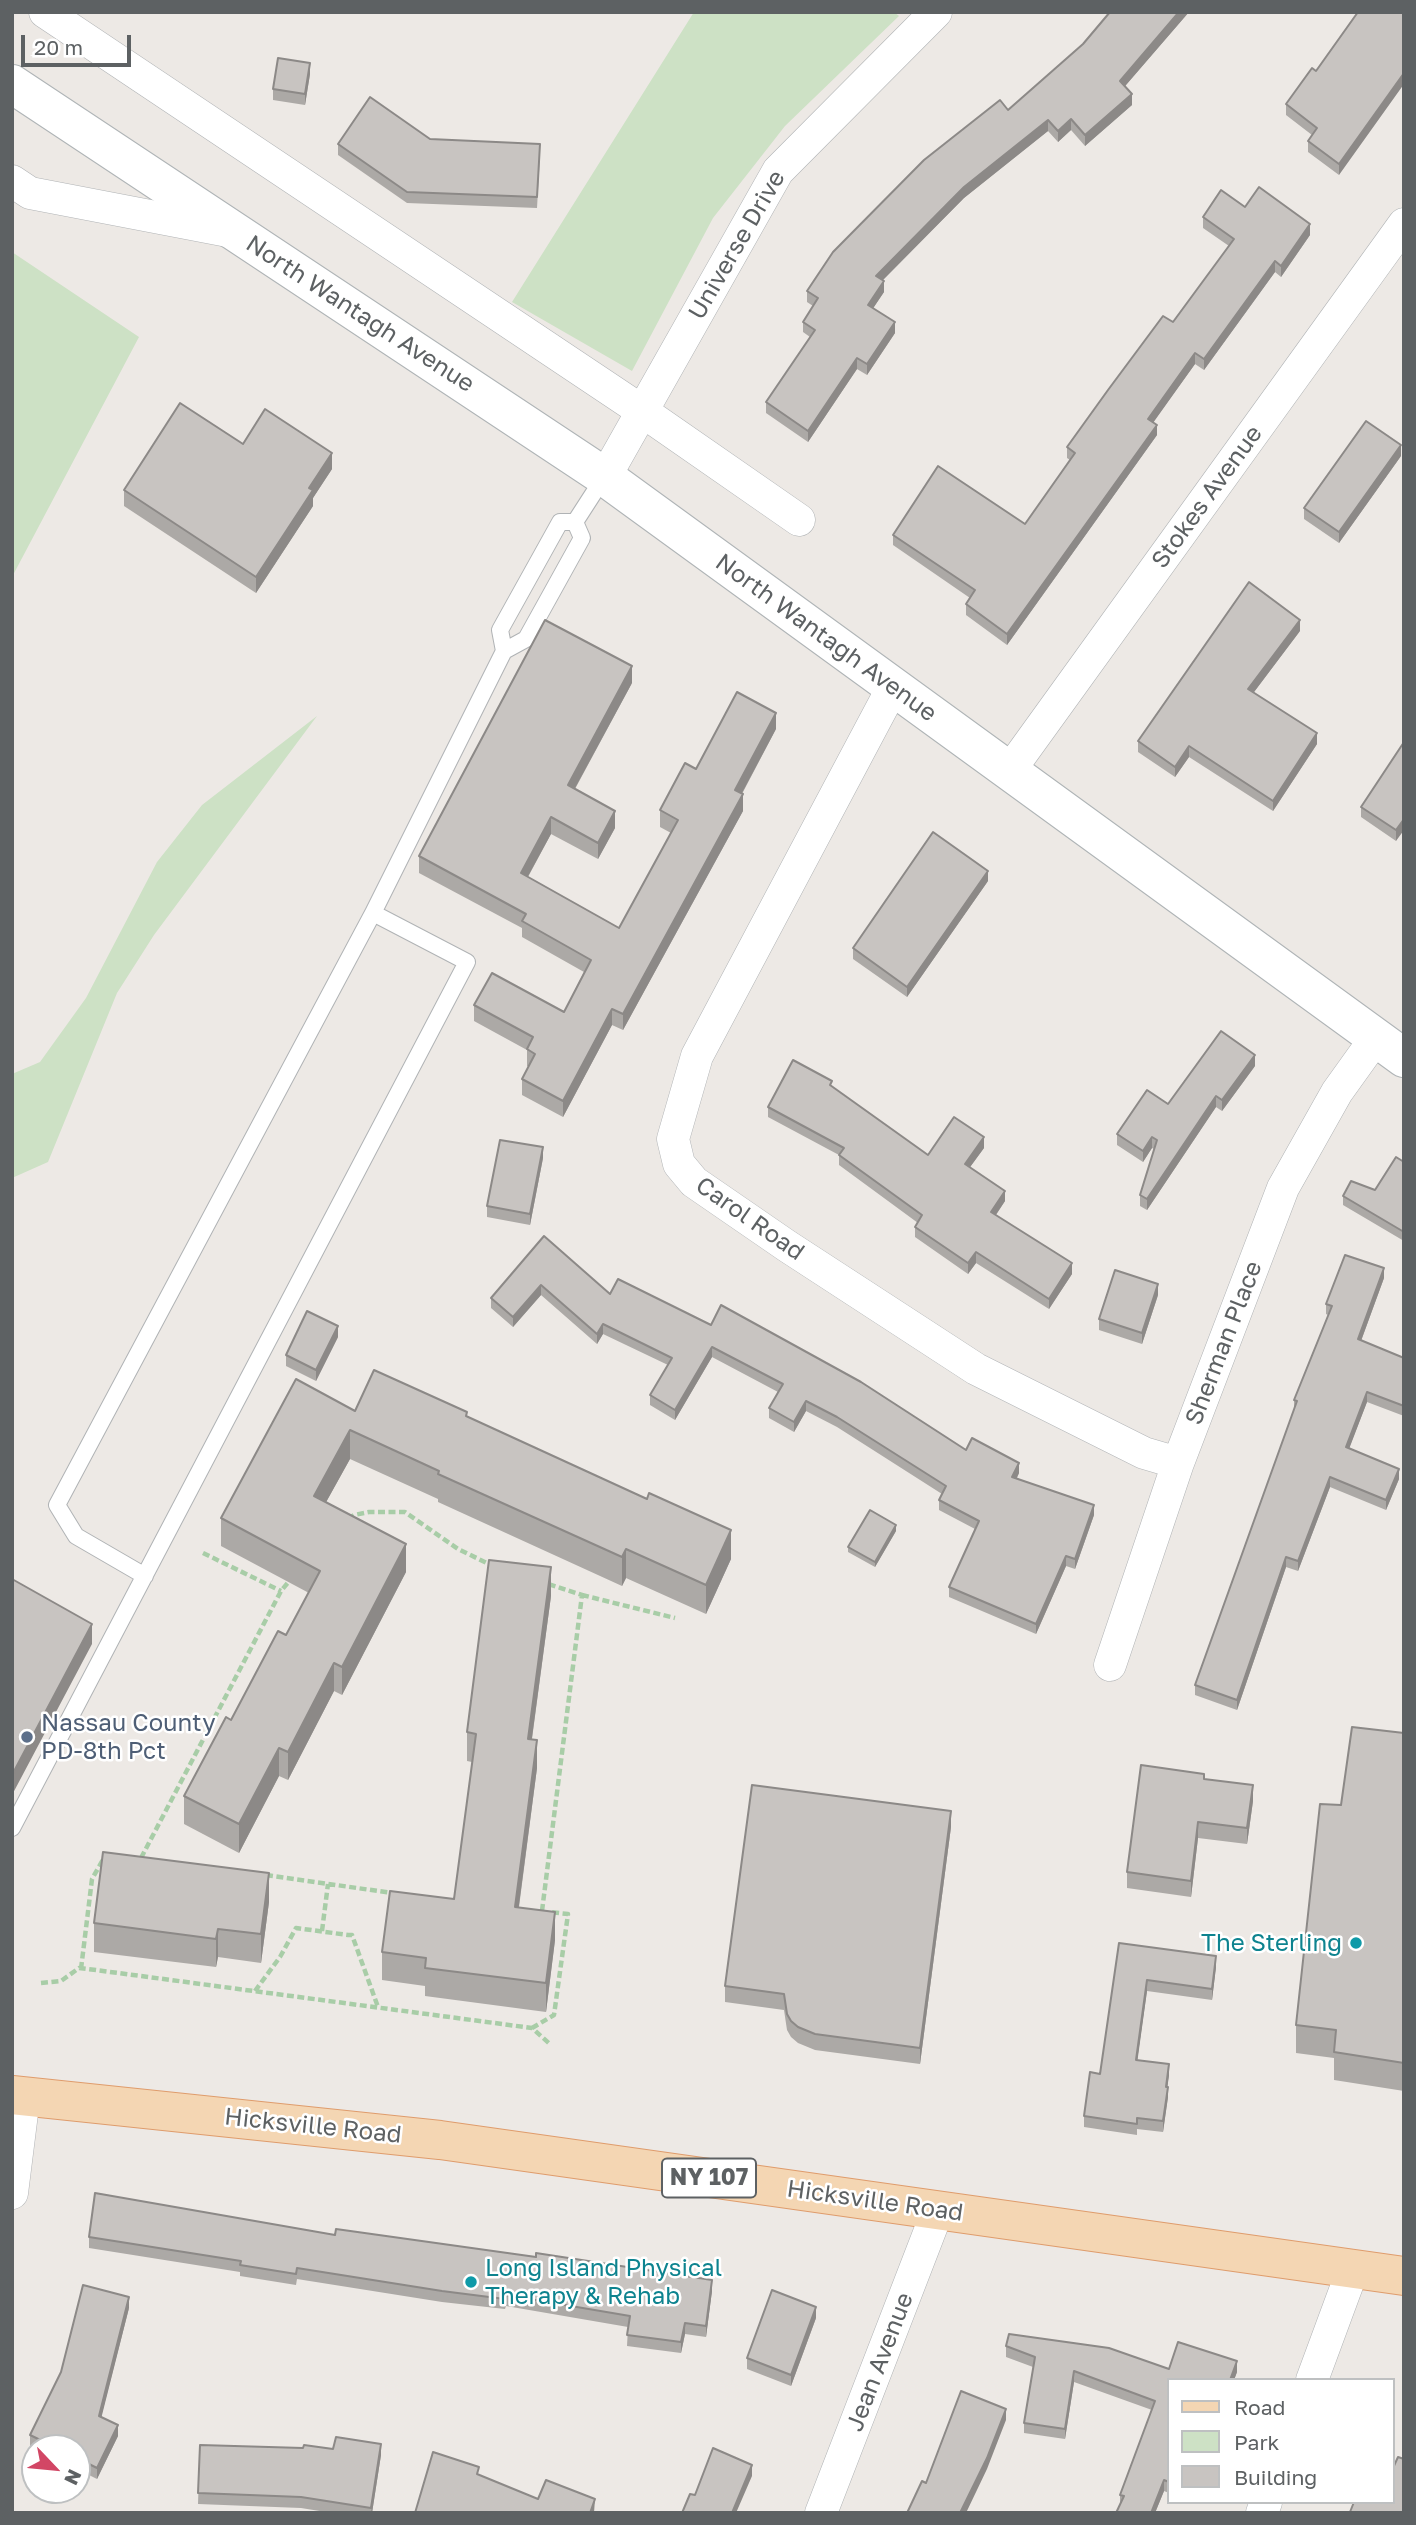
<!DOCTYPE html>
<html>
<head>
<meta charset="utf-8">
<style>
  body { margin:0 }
  #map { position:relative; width:1416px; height:2525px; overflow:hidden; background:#ede9e5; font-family:"Golos Text",sans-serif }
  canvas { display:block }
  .frame { position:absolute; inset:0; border:14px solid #5d6163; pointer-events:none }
  .legend { position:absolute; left:1167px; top:2378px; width:228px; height:126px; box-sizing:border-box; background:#fff; border:2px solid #bec0c1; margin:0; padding:9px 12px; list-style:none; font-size:21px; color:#5d6163 }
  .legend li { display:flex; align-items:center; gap:14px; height:35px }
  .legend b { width:35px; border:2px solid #bec0c1 }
  .north { position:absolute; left:21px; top:2434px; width:70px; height:70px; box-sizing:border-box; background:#fff; border:2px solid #bec0c1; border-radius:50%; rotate:116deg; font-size:19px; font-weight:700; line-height:28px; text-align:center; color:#5d6163 }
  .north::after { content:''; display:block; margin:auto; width:24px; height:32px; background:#d24665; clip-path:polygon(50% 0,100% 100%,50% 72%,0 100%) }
  .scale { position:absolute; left:21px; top:35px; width:110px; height:32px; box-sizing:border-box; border:4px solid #5d6163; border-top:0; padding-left:9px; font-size:21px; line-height:24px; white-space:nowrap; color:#5d6163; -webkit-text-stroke:5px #fff; paint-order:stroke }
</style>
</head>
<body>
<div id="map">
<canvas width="1416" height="2525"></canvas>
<div class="frame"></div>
<ul class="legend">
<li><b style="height:9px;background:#f4d6b3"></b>Road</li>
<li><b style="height:19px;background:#cde1c5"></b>Park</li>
<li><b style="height:19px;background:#c8c4c1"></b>Building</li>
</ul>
<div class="north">N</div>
<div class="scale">20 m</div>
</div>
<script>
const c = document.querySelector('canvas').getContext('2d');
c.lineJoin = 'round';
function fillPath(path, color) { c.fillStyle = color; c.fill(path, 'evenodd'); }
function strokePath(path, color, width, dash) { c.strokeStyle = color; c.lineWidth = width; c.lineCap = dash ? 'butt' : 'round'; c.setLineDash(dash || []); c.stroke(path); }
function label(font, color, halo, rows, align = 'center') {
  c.font = font + ' "Golos Text",sans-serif'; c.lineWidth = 5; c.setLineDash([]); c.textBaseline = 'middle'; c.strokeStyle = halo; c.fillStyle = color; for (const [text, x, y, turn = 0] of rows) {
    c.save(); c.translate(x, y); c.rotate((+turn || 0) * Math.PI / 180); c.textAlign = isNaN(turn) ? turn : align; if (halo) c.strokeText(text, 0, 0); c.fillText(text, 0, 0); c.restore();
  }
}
const green = new Path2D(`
  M694 12H894L899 16 785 126 713 218 632 371 512 302Z
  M12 252 139 337 12 577Z
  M317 716 154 935 117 993 48 1162 12 1178V1074L40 1062 86 998 157 862 202 805Z`);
const path = new Path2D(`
  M348 1519 354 1515 369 1512H405L458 1549 493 1566
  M203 1553 281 1591
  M582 1595 675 1618
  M141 1858 281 1591 291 1579
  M266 1875 392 1893
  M542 1911 582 1595 548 1584
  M322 1931 328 1884
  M81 1969 92 1879 105 1856
  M41 1983 61 1981 79 1968 88 1969 532 2028 551 2045
  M255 1991 280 1957 296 1928 348 1935H352L378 2007
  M532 2028 554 2015 568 1914 550 1912`);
const service = new Path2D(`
  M575 522 604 477
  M504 651 500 630 560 522H575
  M373 913 504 651 526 639 582 538 575 522
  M12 1828 467 962 373 913 57 1505 76 1536 145 1576`);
const minor = new Path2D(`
  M45 12 642 411 799 520
  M12 181 30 193 228 231
  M605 477 778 171 936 12
  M893 687 697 1056 673 1139 679 1164 694 1182 787 1246 976 1369 1144 1453 1178 1463
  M1010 770 1404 224
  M1110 1665 1178 1463 1283 1188 1337 1092 1375 1039
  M12 2193 24 2097
  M1312 2380 1353 2269
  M821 2513 938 2210
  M1262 2513 1266 2502`);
const secondary = new Path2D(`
  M12 84 605 477 1404 1058`);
const primary = new Path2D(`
  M12 2095 440 2140 1404 2276`);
const wall = new Path2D(`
  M1110 12H1189L1125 86 1132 105 1085 146 1071 130 1058 142 1048 131 964 198 883 280 884 292 873 308 895 333 867 375 857 369 808 442 766 413V402L810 337 803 332V322L813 306 807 302V291L1083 44Z
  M1358 12 1339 175 1308 152V141L1312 135 1286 115V104L1316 71Z
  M310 74 305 105 273 100V89Z
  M430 139 540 155 537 208 407 203 338 155V144Z
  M1245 207 1310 235 1281 277 1275 272 1204 370 1195 364 1153 422 1157 435 1007 645 966 615V604L970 598 893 545V535L1025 524 1070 460 1067 458V447L1173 322 1229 246 1203 228V217Z
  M243 444 332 469 313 498V506L256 593 124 506V490Z
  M1401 456 1339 543 1304 519V508Z
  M1300 631 1254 692 1317 744 1273 811 1189 757 1175 777 1138 752V741Z
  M632 683 575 789 615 828 598 859 551 834 528 877 619 928 671 833 660 827V810L696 769 776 729 742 794 743 811 623 1030 612 1025 563 1117 522 1095V1079L529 1067 527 1066V1050L474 1021V1005L564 1012 584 972 522 937V928L419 873V856Z
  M1404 742 1396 841 1361 817V807Z
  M988 881 907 997 853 959V948Z
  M1255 1066 1222 1111 1216 1107 1147 1210 1140 1206V1195L1154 1149 1152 1148 1143 1162 1117 1145V1134L1168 1104Z
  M832 1087 928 1155 984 1148 970 1167 1005 1201 996 1215 1072 1274 1049 1309 976 1263 968 1274 915 1237V1227L918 1223 839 1165V1155L768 1117V1107Z
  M543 1158 530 1225 487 1217V1206Z
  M1404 1162V1241L1343 1205V1196L1375 1190Z
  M544 1236 610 1294 1019 1473 1017 1478 1094 1515 1075 1569 1066 1566 1036 1634 949 1597V1587L975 1529 939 1510V1500L942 1494 837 1427 806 1411 794 1432 769 1418V1408L778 1392 712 1357 675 1420 650 1405V1395L668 1365 603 1334 597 1344 541 1295 513 1327 491 1308V1298Z
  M1384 1278 1361 1341 1404 1358V1416L1367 1402 1349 1448 1399 1479 1386 1510 1330 1487 1298 1571 1286 1567 1237 1710 1195 1695V1685L1294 1410V1400L1328 1315 1326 1314V1304Z
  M1158 1295 1142 1344 1099 1330V1319Z
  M338 1337 316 1381 286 1366V1355Z
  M355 1411 467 1417 731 1559 706 1614 626 1578 622 1586 438 1502V1499L350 1459 326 1502 406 1572 342 1695 334 1691 288 1780 279 1776 239 1853 184 1824V1796L231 1720 286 1635 309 1593 221 1546V1518Z
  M896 1531 875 1567 848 1552V1547Z
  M551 1596 532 1739 537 1768 519 1907 555 1940 546 2012 425 1996V1986L382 1980V1952L454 1899 472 1762 467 1761V1732Z
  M1404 1733V2091L1334 2080V2058L1296 2053V2025L1341 1805Z
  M1204 1779 1253 1801 1247 1844 1198 1838 1191 1897 1127 1888V1872Z
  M951 1827 920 2064 815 2050 798 2043 791 2037 787 2030 784 2010 725 2002V1986Z
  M269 1902 261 1963 218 1957 216 1967 94 1952V1923Z
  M1119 1943 1216 1967 1212 2000 1147 1991 1137 2061 1169 2075 1167 2087 1168 2097 1163 2132 1137 2129V2135L1084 2127V2116L1100 2074Z
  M335 2235 712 2291 706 2337 685 2334 681 2353 627 2346 628 2327 506 2306 505 2309 442 2302 297 2279 296 2285 240 2276V2272L89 2248V2237Z
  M129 2308 101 2417 118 2436 97 2479 77 2469V2448H35L30 2446V2435Z
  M816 2318 791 2386 747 2369V2358Z
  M1006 2346 1169 2369 1237 2372 1234 2380H1169V2493L1164 2491 1155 2513H1116L1120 2505V2495L1152 2410 1074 2382 1065 2439 1024 2433V2423L1033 2367 1006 2357Z
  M200 2445 381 2455 372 2513H332L301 2508 198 2504Z`);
const shadedWall = new Path2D(`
  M1179 12H1189L1120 92V81Z
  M310 63V74L305 105V94Z
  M1404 73V84L1339 175V164Z
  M1132 94V105L1085 146V135Z
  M1071 119V130L1058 142V131Z
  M1048 120V131L964 198 876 287V276L964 187Z
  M1310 224V235L1281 277V266Z
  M1275 261V272L1204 370V359Z
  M884 281V292L868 316V305Z
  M895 322V333L867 375V364Z
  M1195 353V364L1148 430V419Z
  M857 358V369L808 442V431Z
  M1157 425V435L1007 645V634Z
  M1401 445V456L1339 543V532Z
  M332 453V469L313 498V506L256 593V577L309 488Z
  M1300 620V631L1248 700V689Z
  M632 666V683L568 801V785Z
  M776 713V729L735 806V790Z
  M1317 733V744L1273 811V801Z
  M1189 746V757L1175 777V767Z
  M743 794V811L623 1030V1014Z
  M615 811V828L598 859V843Z
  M551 817V834L521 889V873Z
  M1404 819V830L1396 841V830Z
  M988 871V881L907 997V987Z
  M612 1009V1025L563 1117V1101Z
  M1255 1055V1066L1222 1111V1100Z
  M1216 1096V1107L1147 1210V1199Z
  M984 1137V1148L965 1174V1164Z
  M1152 1137V1148L1143 1162V1151Z
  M543 1147V1158L530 1225V1214Z
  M1005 1191V1201L991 1222V1212Z
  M976 1252V1263L968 1274V1263Z
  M1072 1263V1274L1049 1309V1299Z
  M1384 1268V1278L1358 1349V1339Z
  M1158 1284V1295L1142 1344V1333Z
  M541 1285V1295L513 1327V1317Z
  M603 1324V1334L597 1344V1334Z
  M338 1326V1337L316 1381V1370Z
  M712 1347V1357L675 1420V1410Z
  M1367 1392V1402L1346 1457V1447Z
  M806 1401V1411L794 1432V1422Z
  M350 1430V1459L314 1524V1496Z
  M1019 1463V1473L1012 1487V1477Z
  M1399 1469V1479L1386 1510V1500Z
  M1330 1477V1487L1298 1571V1561Z
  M1094 1505V1515L1075 1569V1559Z
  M896 1525V1531L875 1567V1562Z
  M731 1530V1559L706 1614V1585Z
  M406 1544V1572L342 1695V1667Z
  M626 1549V1578L622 1586V1557Z
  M1066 1556V1566L1036 1634V1624Z
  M1286 1557V1567L1237 1710V1700Z
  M551 1567V1596L528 1767V1739Z
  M92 1624V1644L12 1795V1775Z
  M334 1663V1691L288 1780V1752Z
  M537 1740V1768L515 1935V1907Z
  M279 1748V1776L239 1853V1824Z
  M1253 1785V1801L1247 1844V1828Z
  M951 1811V1827L920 2064V2048Z
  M1198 1822V1838L1191 1897V1881Z
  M269 1873V1902L261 1963V1934Z
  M555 1912V1940L546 2012V1983Z
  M218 1929V1957L216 1967V1939Z
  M1216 1956V1967L1212 2000V1989Z
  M1147 1980V1991L1136 2071V2060Z
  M1169 2064V2075L1166 2098V2087Z
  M1168 2087V2097L1163 2132V2121Z
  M712 2280V2291L706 2337V2326Z
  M129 2297V2308L99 2427V2416Z
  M816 2307V2318L791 2386V2375Z
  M685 2323V2334L681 2353V2342Z
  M1237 2361V2372L1234 2380H1230Z
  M1074 2371V2382L1065 2439V2429Z
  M1006 2409V2420L987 2469 966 2513H960Z
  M118 2425V2436L97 2479V2468Z
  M381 2444V2455L372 2513H371Z
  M752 2465V2476L736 2513H732Z
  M1164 2480V2491L1155 2513H1151Z
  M595 2499 594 2513H590Z`);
const building = new Path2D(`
  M1110 12H1179L1120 81 1132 94 1085 135 1071 119 1058 131 1048 120 964 187 876 276 884 281 868 305 895 322 867 364 857 358 808 431 766 402 815 330 803 322 818 298 807 291 833 252 924 160 1000 100 1008 110 1083 44Z
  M1358 12H1404V73L1339 164 1308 141 1317 128 1286 104 1312 68 1316 71Z
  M278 58 310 63 305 94 273 89Z
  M370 97 430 139 540 144 537 197 407 192 338 144Z
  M1259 187 1310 224 1281 266 1275 261 1204 359 1195 353 1148 419 1157 425 1007 634 966 604 975 590 893 535 938 466 1025 524 1075 453 1067 447 1108 390 1163 316 1173 322 1234 239 1203 217 1221 190 1245 207Z
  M180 403 243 444 265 409 332 453 309 488 313 490 256 577 124 490Z
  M1366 421 1401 445 1339 532 1304 508Z
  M1249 582 1300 620 1248 689 1317 733 1273 801 1189 746 1175 767 1138 741Z
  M545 620 632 666 568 785 615 811 598 843 551 817 521 873 619 928 678 820 660 810 685 763 696 769 737 692 776 713 735 790 743 794 623 1014 612 1009 563 1101 522 1079 535 1054 527 1049 533 1037 474 1005 492 973 564 1012 591 960 522 921 526 914 419 856Z
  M1404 742V819L1396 830 1361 807Z
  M933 832 988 871 907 987 853 948Z
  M1221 1031 1255 1055 1222 1100 1216 1096 1147 1199 1140 1195 1157 1140 1152 1137 1143 1151 1117 1134 1147 1090 1168 1104Z
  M793 1060 832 1081 830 1085 928 1155 954 1117 984 1137 965 1164 1005 1191 991 1212 1072 1263 1049 1299 976 1252 968 1263 915 1227 922 1215 839 1155 844 1148 768 1107Z
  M500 1140 543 1147 530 1214 487 1206Z
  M1396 1157 1404 1162V1232L1343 1196 1351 1181 1375 1190Z
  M544 1236 610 1294 618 1279 711 1325 721 1305 861 1382 966 1450 972 1438 1019 1463 1012 1477 1094 1505 1075 1559 1066 1556 1036 1624 949 1587 979 1521 939 1500 946 1486 837 1417 806 1401 794 1422 769 1408 783 1384 712 1347 675 1410 650 1395 672 1358 603 1324 597 1334 541 1285 513 1317 491 1298Z
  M1345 1255 1384 1268 1358 1339 1404 1358V1406L1367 1392 1346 1447 1399 1469 1386 1500 1330 1477 1298 1561 1286 1557 1237 1700 1195 1685 1297 1401 1294 1400 1332 1306 1326 1304Z
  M1115 1270 1158 1284 1142 1333 1099 1319Z
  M307 1311 338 1326 316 1370 286 1355Z
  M374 1370 467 1412 466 1416 647 1499 649 1493 731 1530 706 1585 626 1549 622 1557 438 1474 439 1471 350 1430 314 1496 406 1544 342 1667 334 1663 288 1752 279 1748 239 1824 184 1796 226 1717 231 1720 278 1631 286 1635 320 1571 221 1518 296 1379 355 1411Z
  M870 1510 896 1525 875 1562 848 1547Z
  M489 1560 551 1567 528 1739 537 1740 515 1907 555 1912 546 1983 425 1968 426 1958 382 1952 390 1891 454 1899 476 1734 467 1732Z
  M12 1579 92 1624 12 1775Z
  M1352 1727 1404 1733V2063L1334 2052 1336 2030 1296 2025 1320 1804 1341 1805Z
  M1141 1765 1204 1774V1779L1253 1785 1247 1828 1198 1822 1191 1881 1127 1872Z
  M752 1785 951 1811 920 2048 815 2034 798 2027 791 2021 787 2014 784 1994 725 1986Z
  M103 1852 269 1873 261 1934 218 1929 216 1939 94 1923Z
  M1119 1943 1216 1956 1212 1989 1147 1980 1136 2060 1169 2064 1166 2087H1168L1163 2121 1137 2118V2124L1084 2116 1090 2072 1100 2074Z
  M95 2193 335 2235 336 2229 536 2257V2253L712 2280 706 2326 685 2323 681 2342 627 2335 630 2316 506 2295 505 2299 442 2291 297 2268 296 2274 240 2265 241 2261 89 2237Z
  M83 2285 129 2297 99 2416 118 2425 97 2468 77 2458V2448H57L30 2435 61 2372Z
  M772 2290 816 2307 791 2375 747 2358Z
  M1009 2334 1109 2348 1169 2369 1178 2342 1237 2361 1230 2380H1169V2482L1164 2480 1151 2513H1116L1124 2496 1120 2495 1155 2401 1074 2371 1065 2429 1024 2423 1035 2357 1006 2346Z
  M961 2391 1006 2409 987 2458 960 2513H907L922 2481 926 2483Z
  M336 2437 381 2444 371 2508 301 2497 198 2493 200 2445 303 2448 304 2445 333 2449Z
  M713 2448 752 2465 732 2513H682L690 2494 695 2495Z
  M433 2452 479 2467 477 2474 538 2499 546 2480 595 2499 590 2513H415Z
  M1398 2457 1404 2459V2513L1350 2512 1354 2502H1393V2468Z`);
const markers = [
  [27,1737,7,"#5c6f8a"],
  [1356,1943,7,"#0f9aa8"],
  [471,2282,7,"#0f9aa8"]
];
const shields = [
  [709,2178,94]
];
const shieldNames = [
  ["NY 107",709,2178]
];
const streetNames = [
  ["Universe Drive",737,245,-60],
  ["North Wantagh Avenue",360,314,33],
  ["Stokes Avenue",1207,497,-54],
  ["North Wantagh Avenue",826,638,36],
  ["Carol Road",750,1219,35],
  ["Sherman Place",1224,1343,-69],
  ["Hicksville Road",313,2126,6],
  ["Hicksville Road",875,2201,8],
  ["Jean Avenue",880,2362,-69]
];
const serviceNames = [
  ["Nassau County",41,1723],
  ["PD-8th Pct",41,1751]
];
const cultureNames = [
  ["The Sterling",1342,1943],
  ["Long Island Physical",485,2268,"left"],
  ["Therapy & Rehab",485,2296,"left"]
];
fillPath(green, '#cde1c5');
strokePath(service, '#b0b3b5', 18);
strokePath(minor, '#b0b3b5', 33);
strokePath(secondary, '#afb4b6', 40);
strokePath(primary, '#df9c6c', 40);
strokePath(path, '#a8cda7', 4.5, [7, 3.5]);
strokePath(service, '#fff', 16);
strokePath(minor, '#fff', 32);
strokePath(secondary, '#fff', 38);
strokePath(primary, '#f4d6b3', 38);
fillPath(wall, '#aca9a6');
fillPath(shadedWall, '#8c8987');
fillPath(building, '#c8c4c1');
strokePath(building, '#8c8987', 2);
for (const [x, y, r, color] of markers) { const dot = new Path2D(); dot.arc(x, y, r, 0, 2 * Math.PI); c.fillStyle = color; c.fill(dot); strokePath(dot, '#fff', 2.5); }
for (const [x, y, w] of shields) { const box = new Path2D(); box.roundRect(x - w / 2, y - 19.5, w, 39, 5); c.fillStyle = '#fff'; c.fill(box); strokePath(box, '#5d6163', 2); }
label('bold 23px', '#5d6163', null, shieldNames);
label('24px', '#5d6163', '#fff', streetNames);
label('24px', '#4e5e75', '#fff', serviceNames, 'left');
label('24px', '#0d838f', '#fff', cultureNames, 'right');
</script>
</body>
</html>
